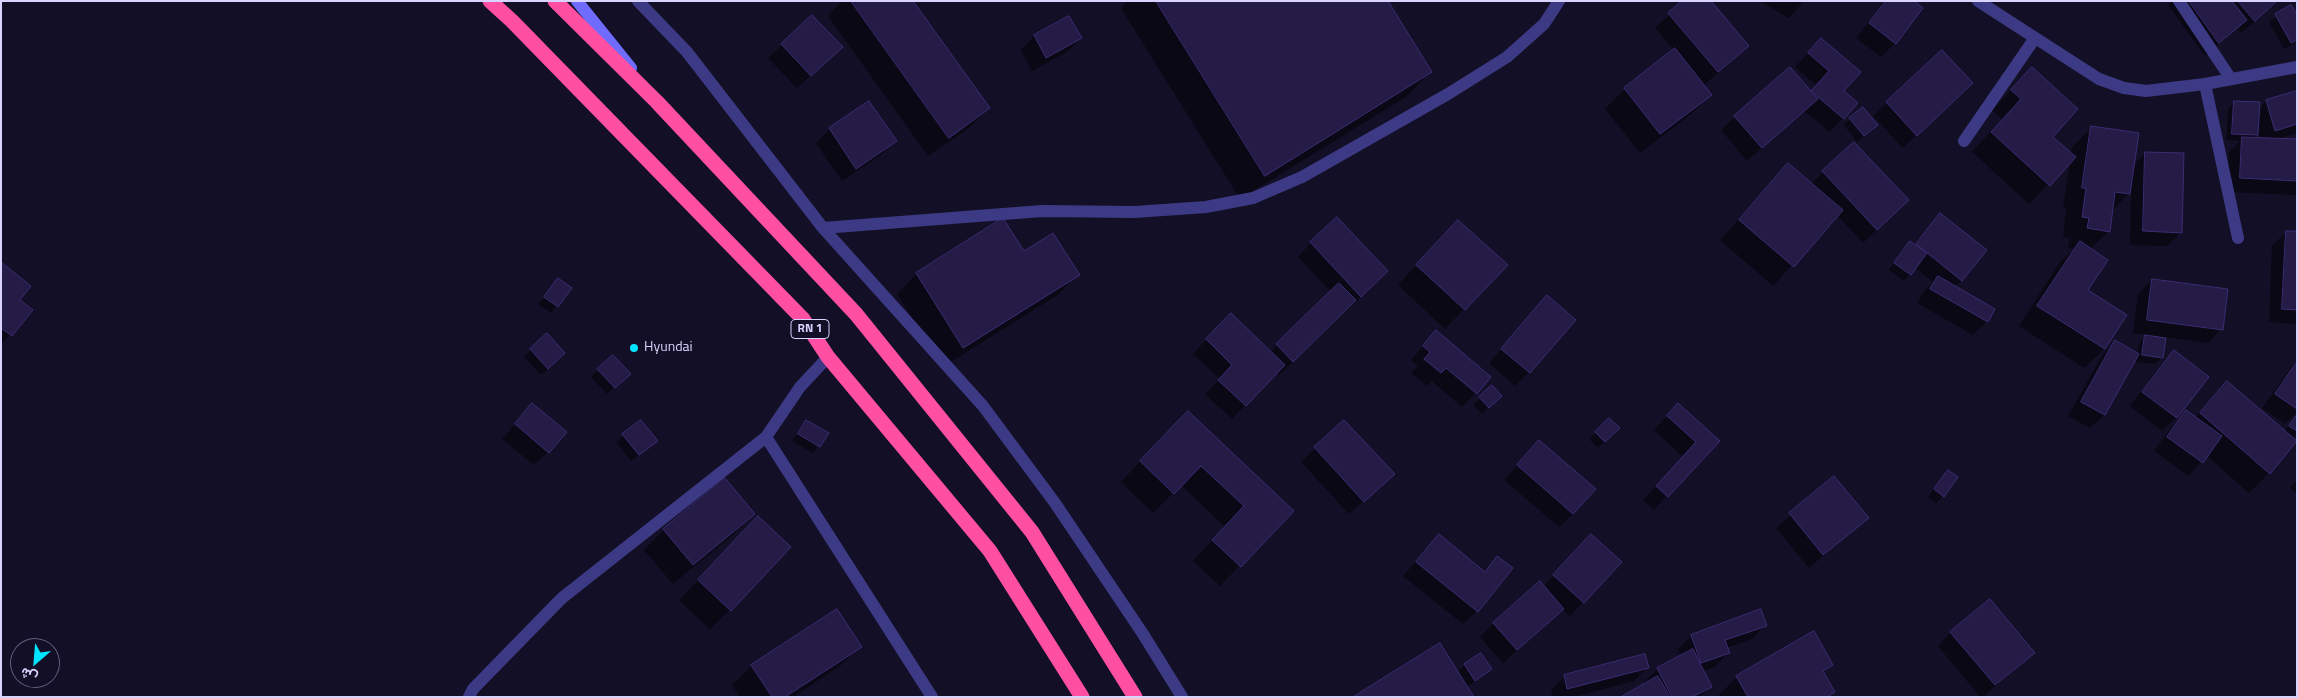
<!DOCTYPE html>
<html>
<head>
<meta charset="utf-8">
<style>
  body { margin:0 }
  #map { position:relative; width:2298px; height:698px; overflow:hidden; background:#130f26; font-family:"Titillium Web",Vazirmatn,sans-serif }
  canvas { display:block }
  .frame { position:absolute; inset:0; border:2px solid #d9d4ff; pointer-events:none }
  .north { position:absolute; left:10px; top:638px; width:50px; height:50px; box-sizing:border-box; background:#130f26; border:1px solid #625e7d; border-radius:50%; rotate:207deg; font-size:14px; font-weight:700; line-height:20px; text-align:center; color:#d9d4ff }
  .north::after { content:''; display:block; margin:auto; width:18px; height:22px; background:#00e5ff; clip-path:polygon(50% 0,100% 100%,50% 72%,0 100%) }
</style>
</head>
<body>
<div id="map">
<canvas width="2298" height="698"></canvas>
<div class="frame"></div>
<div class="north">ش</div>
</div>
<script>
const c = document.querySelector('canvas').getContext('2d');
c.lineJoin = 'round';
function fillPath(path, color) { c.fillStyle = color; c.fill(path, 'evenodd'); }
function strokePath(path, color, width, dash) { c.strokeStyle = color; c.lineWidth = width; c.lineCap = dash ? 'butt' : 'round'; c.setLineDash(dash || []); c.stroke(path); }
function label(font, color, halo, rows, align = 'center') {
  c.font = font + ' "Titillium Web",sans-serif'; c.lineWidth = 5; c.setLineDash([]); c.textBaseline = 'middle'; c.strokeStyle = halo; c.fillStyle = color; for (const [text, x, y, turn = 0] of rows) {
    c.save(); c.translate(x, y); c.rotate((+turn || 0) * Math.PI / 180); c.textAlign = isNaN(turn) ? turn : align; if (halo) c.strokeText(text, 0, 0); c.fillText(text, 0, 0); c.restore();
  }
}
const shadow = new Path2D(`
  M842 1H912L988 108 969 128 928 156 828 16Z
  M1127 1H1386L1430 72 1406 97 1240 199 1121 8Z
  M1684 1 1748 46 1703 86 1710 95 1691 114 1640 153 1605 109 1625 89 1674 50 1655 28Z
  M1764 1H1804L1789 18 1763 3Z
  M1885 1H1912L1895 43 1881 57 1856 38Z
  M2171 1H2278L2241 33 2237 28 2205 56 2168 5Z
  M2291 6 2297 17V42L2284 49 2269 22Z
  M1069 17 1081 38 1067 52 1032 71 1021 50 1034 36Z
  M1821 39 1842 92 1843 118 1830 132 1804 111 1747 161 1721 130 1735 117 1810 92 1816 85 1795 67Z
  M782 45 827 60 797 88 768 58Z
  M1941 52 1958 97 1903 148 1873 116Z
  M2032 68 2052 137 2071 154 2072 147 2092 128 2133 166 2145 153 2181 232 2167 246 2130 245 2131 191 2112 211 2109 231 2090 249 2087 290 2126 315 2104 349 2084 368 2019 326 2060 262 2074 249 2068 248 2070 238 2063 237 2066 208 2063 207 2070 162 2029 204 1972 152 2002 119 1992 110Z
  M2297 92V133L2277 139 2297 140V195L2227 192 2229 152 2240 141 2226 140 2228 109 2234 102 2258 109 2266 101ZM2258 133 2260 139H2253Z
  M869 103 895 141 881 155 842 181 816 143 830 129Z
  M1850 119 1869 132 1857 142 1844 125Z
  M1854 144 1893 214 1863 243 1837 215 1773 286 1720 240 1788 165 1811 184Z
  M1940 215 1962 280 1954 287 1987 321 1973 335 1917 303 1924 291 1933 282 1915 268 1904 281 1889 270 1903 249 1910 243 1913 245Z
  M1003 220 1024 253 1078 274 1059 294 943 367 897 294 916 274Z
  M2286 232 2297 233V324L2269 322 2272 246Z
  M1438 241 1464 309 1445 329 1398 285Z
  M1311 243 1373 285 1279 375 1277 372 1232 419 1205 394 1220 379 1193 354 1217 328 1270 352 1331 292 1298 257Z
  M1 263 18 300 31 310 1 345Z
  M558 280 557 306 551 313 538 304Z
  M2152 280 2221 329 2208 343 2164 337 2161 358 2155 364 2136 362 2137 354 2104 415 2090 428 2068 416 2102 356 2115 342 2137 354 2139 343 2147 335 2133 333 2138 294Z
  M1547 297 1529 372 1515 386 1489 363Z
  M1436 332 1489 377 1462 407 1432 381 1427 386 1411 373 1418 366 1411 360Z
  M547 335 557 360 541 375 524 357Z
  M2174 352 2207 377 2176 418 2162 431 2130 406 2160 366Z
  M2297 360V412L2285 424 2262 408Z
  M598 370 622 380 607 394 591 377Z
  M2227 383 2284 432 2297 415V433L2269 473 2249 493 2207 456 2188 476 2154 451 2173 425 2186 412 2195 418Z
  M1492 387 1500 396 1482 414 1473 405Z
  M532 405 548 452 534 465 502 439Z
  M1678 405 1718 441 1654 510 1643 500 1683 457 1654 430Z
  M1609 419 1618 428 1598 448 1589 439Z
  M641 421 656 441 631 461 616 442Z
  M806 421 827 433 813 453 792 441Z
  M1344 421 1379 487 1349 514 1301 462Z
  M1168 432 1292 511 1220 586 1193 561 1225 527 1181 485 1153 513 1121 482Z
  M1539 441 1573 514 1559 527 1504 480Z
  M1948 471 1943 496 1936 503 1928 497Z
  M1834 478 1867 518 1809 568 1776 528Z
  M725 480 754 514 734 534 673 584 644 550 664 530Z
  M2297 480V494L2290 488Z
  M1439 536 1484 572 1497 558 1477 611 1463 624 1403 576Z
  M739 537 789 547 710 630 679 600Z
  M1577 550 1620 562 1570 616 1562 609 1503 663 1480 637 1494 623 1543 587Z
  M1765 625 1752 639 1726 648 1728 653 1715 667 1703 671 1711 686 1700 697H1623L1645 685 1644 682 1658 669 1681 657 1678 649 1691 636Z
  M1951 632 2033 653 1983 697H1980L1938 646Z
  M860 646 840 666 793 697H740L732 685 752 666Z
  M1465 665 1491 669 1467 687 1457 673Z
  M1832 665 1823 673 1833 692 1828 697H1717L1737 677Z
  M1648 667 1634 681 1574 697H1553L1551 690 1565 676Z`);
const building = new Path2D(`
  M851 1H913L990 108 949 138Z
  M1156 1H1388L1432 72 1265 176Z
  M1682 1H1711L1749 46 1718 72 1668 13Z
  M1886 1H1914L1923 8 1896 44 1869 23Z
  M2189 1H2232L2247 20 2219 43Z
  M2238 1H2277L2255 21Z
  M2291 5 2297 14V40L2291 43 2275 14Z
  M812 15 843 47 811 76 781 44Z
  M1069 16 1082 38 1046 58 1034 35Z
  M1821 38 1861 72 1844 91 1858 103 1844 119 1811 91 1829 71 1808 53Z
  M1675 48 1712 95 1660 134 1624 88Z
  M1942 50 1973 83 1917 136 1886 102Z
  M1790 67 1818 99 1762 148 1734 116Z
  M2032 67 2078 109 2053 137 2076 157 2050 186 1991 132 2021 99 2011 90Z
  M2297 91V124L2275 131 2266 100Z
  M869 101 897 141 856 169 829 128Z
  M2234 101 2260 102 2258 135 2232 134Z
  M1863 107 1878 125 1864 136 1849 118Z
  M2091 126 2139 133 2130 194 2115 192 2110 232 2087 228 2089 218 2082 217 2086 188H2082Z
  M2242 137 2297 139V181L2240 178Z
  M1854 142 1909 200 1877 230 1822 171Z
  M2145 152 2184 153 2182 233 2143 231Z
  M1788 163 1843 210 1794 267 1739 220Z
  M1940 213 1987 250 1962 281 1916 244Z
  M1337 217 1388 271 1361 297 1310 242Z
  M1003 218 1024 251 1053 233 1080 275 963 348 916 273Z
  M1458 220 1508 265 1465 310 1416 265Z
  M2286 231H2297V310L2282 309Z
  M1910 241 1927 253 1911 275 1894 263Z
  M2080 241 2108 260 2088 290 2127 315 2105 349 2037 306Z
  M1 262 31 286 20 300 33 310 12 336 1 328Z
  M1938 276 1995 309 1988 322 1930 289Z
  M558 278 572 288 558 307 544 297Z
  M2152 279 2228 289 2223 330 2147 320Z
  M1339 283 1356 300 1293 362 1276 344Z
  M1547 295 1576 320 1530 373 1501 349Z
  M1231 313 1285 365 1246 406 1218 380 1232 365 1206 339Z
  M1436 330 1491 377 1477 394 1446 368 1441 373 1424 359 1430 352 1423 346Z
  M547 333 565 353 548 369 530 349Z
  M2145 335 2166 338 2163 358 2142 355Z
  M2115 340 2139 354 2105 415 2081 402Z
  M2174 350 2209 377 2177 418 2142 392Z
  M613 355 631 374 615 388 597 369Z
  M2297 362V409L2275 394Z
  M2227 381 2297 441 2270 474 2200 413Z
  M1492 385 1502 396 1489 408 1479 397Z
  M532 403 567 432 549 453 515 424Z
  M1678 403 1720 441 1668 497 1656 486 1696 442 1667 416Z
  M2186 410 2222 436 2203 463 2167 437Z
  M1188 411 1294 511 1241 567 1212 540 1244 506 1201 466 1174 494 1140 461Z
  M2297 415V431L2289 426Z
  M1609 418 1620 428 1605 442 1595 432Z
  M641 420 658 441 639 455 622 434Z
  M806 420 829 433 820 447 798 434Z
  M1344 420 1395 474 1364 502 1314 447Z
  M1539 440 1596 489 1573 514 1517 465Z
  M1948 470 1958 477 1944 497 1934 489Z
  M1834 476 1869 518 1823 555 1789 513Z
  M725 478 755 514 693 565 663 529Z
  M758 516 791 547 731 611 698 580Z
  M1439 534 1485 572 1497 556 1513 568 1478 612 1416 562Z
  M1591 534 1622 562 1584 603 1553 575Z
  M1540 581 1564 609 1517 650 1493 623Z
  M1990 599 2035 653 1995 685 1950 632Z
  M837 609 862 647 785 697H772L751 665Z
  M1761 609 1767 626 1725 640 1730 653 1701 663 1691 635Z
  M1814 631 1833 665 1823 671 1835 692 1827 697H1748L1736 676Z
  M1440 643 1474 697H1353Z
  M1693 649 1712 687 1692 697H1672L1657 668Z
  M1481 653 1492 669 1475 681 1464 664Z
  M1645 654 1649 668 1567 689 1564 675Z
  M1658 676 1670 697H1621Z`);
const street = new Path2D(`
  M638 1 687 52 823 228 983 406 1055 503 1143 634 1182 697
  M1978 1 2099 79 2124 88 2146 91 2205 84 2297 67
  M2179 1 2231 79
  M2205 84 2238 238
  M1964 141 2035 38
  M823 228 1042 211 1135 212 1206 207 1253 198 1302 177 1448 94 1507 57 1544 24 1559 1
  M766 437 932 697
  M469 697 473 689 562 598 766 437 800 387 828 357`);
const secondary = new Path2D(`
  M577 1 631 68`);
const highway = new Path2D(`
  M490 1 512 21 803 319 828 357 990 551 1082 697
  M555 1 657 102 856 314 1032 532 1135 697`);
const markers = [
  [634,348,5,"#00e5ff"]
];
const shields = [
  [810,329,38]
];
const shieldNames = [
  ["RN 1",810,329]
];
const poiNames = [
  ["Hyundai",644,348]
];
fillPath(shadow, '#0007');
fillPath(building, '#241b47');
strokePath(building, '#3b2d73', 1);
strokePath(street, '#3d3a85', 12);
strokePath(secondary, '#6f6bff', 12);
strokePath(highway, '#ff4fa3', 15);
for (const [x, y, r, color] of markers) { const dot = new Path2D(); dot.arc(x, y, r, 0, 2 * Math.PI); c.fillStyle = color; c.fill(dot); strokePath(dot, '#130f26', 2); }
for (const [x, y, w] of shields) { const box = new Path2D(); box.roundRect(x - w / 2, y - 9.5, w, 19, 4); c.fillStyle = '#130f26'; c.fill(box); strokePath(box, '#d9d4ff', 1); }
label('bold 12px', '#d9d4ff', null, shieldNames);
label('14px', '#d9d4ff', '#130f26', poiNames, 'left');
</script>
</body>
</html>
